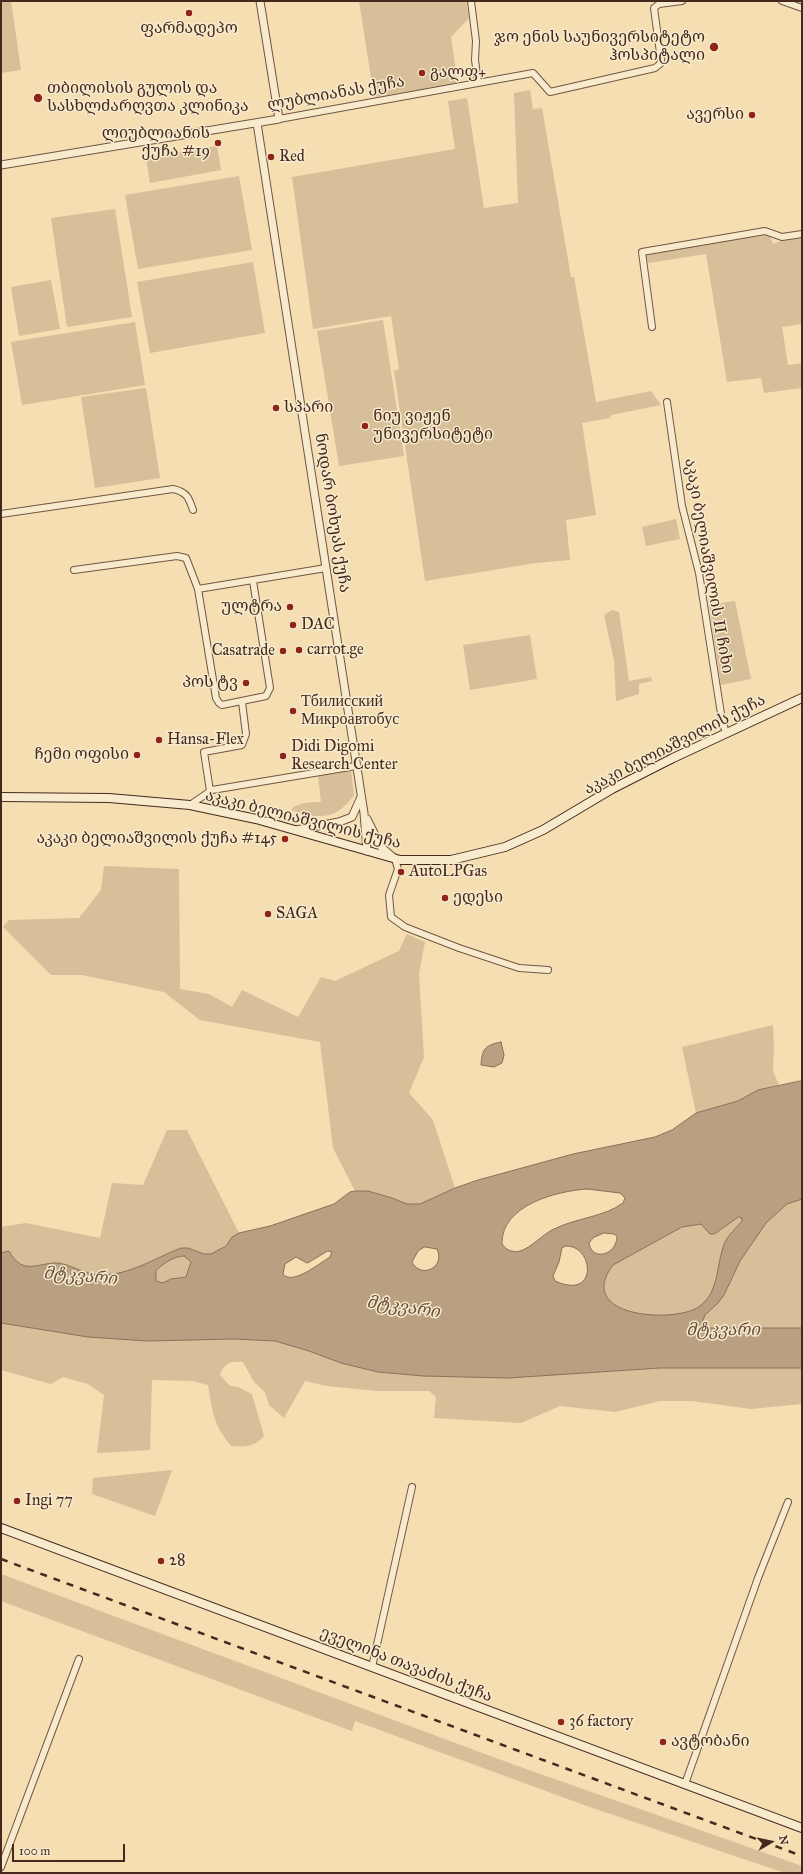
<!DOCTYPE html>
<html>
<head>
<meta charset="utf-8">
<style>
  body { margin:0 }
  #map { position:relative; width:803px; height:1874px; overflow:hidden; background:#f4deb2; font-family:"IM FELL Great Primer",serif }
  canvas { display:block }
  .frame { position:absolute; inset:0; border:2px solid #45291e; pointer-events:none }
  .north { position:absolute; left:751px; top:1822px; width:40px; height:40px; -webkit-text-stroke:3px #f8eacd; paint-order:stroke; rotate:81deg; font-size:11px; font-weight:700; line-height:16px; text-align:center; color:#45291e }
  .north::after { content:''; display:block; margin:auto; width:14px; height:18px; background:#45291e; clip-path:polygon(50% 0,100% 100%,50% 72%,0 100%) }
  .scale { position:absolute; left:12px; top:1844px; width:113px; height:18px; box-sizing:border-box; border:2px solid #45291e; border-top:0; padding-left:5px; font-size:12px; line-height:14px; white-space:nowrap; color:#45291e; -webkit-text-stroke:3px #f8eacd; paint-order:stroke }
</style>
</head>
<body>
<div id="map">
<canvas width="803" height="1874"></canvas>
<div class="frame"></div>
<div class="north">N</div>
<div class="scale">100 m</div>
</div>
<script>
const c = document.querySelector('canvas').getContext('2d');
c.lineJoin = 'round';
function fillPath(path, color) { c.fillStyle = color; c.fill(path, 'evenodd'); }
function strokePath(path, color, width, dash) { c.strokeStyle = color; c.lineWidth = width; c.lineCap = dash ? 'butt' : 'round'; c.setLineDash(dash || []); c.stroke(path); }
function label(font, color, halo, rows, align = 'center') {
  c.font = font + ' "IM FELL Great Primer","Noto Serif Georgian",serif'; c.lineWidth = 3; c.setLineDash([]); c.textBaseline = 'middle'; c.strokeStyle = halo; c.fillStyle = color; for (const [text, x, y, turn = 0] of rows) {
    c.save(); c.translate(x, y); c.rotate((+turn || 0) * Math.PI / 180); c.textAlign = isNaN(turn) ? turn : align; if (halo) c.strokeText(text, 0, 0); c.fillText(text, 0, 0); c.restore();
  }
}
const green = new Path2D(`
  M1 1H11L21 70 1 73Z
  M359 1H466L469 18 451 37 458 85 374 97Z
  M530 90 533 109 542 108 571 277H574L596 402 651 391 661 405 611 415 610 418 582 423 596 515 566 520 570 560 536 563 425 581 394 371 399 369 391 316 313 329 292 177 455 149 448 101 467 98 484 208 518 203 514 93Z
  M217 146 221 170 150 183 146 158Z
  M239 176 252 250 138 269 125 195Z
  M115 209 132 317 67 327 51 218Z
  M769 234 773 244 783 240 802 237V324L782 327 788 365 802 363V388L764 393 761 378 727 382 706 254 648 263 646 255Z
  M253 262 265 333 150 353 137 282Z
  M51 280 60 329 19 336 11 287Z
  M383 320 404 456 339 466 317 331Z
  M135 322 145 385 22 405 11 342Z
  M146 388 160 478 95 488 81 397Z
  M676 519 680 539 646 546 642 527Z
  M735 601 751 679 721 685 709 605Z
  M612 610 619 612 629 681 651 677 652 681 639 684V694L616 701 614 660 604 615Z
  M530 635 537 679 470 690 463 645Z
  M351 770 354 795C336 821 318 819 291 810 297 802 311 802 321 802L318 776Z
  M104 866 179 869 180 989 209 994 232 1007 242 990 298 1017 321 977 335 981 399 951 407 934 425 942 419 974 424 1057 409 1093 433 1120 455 1188 420 1204H407L392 1198 368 1191H355L333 1148 320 1042 200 1020 164 992 82 975H51L3 927 9 920 79 918 101 890Z
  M773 1025 774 1046 773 1071 779 1085 758 1090 738 1101 696 1113 682 1047Z
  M167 1130H187L239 1233C229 1239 218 1259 202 1254 194 1251 190 1247 181 1248 156 1257 125 1279 98 1275 92 1274 85 1273 80 1271 73 1269 64 1263 57 1263 36 1263 23 1276 9 1251L1 1253V1227L26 1223 100 1238 112 1183 143 1185Z
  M802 1199V1328H721C714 1328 707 1329 702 1323L705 1315 724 1295 740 1261 766 1223 787 1204Z
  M739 1217 742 1218V1221C738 1226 731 1231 728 1237 716 1259 722 1290 700 1307 676 1324 573 1319 613 1265L682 1227 701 1224C706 1226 707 1231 714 1234Z
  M184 1256 191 1262 186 1277 171 1279 163 1283 156 1281C152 1268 172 1256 184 1256Z
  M1 1323 88 1337 147 1341 234 1339 275 1341 309 1351 341 1363 378 1372 423 1376 508 1378 660 1368H802V1404L751 1409 692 1401H660L615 1412 560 1406 521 1423 434 1418 436 1397 429 1391H377L326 1386 305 1381 284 1418 269 1405 265 1392 254 1382 243 1362C231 1361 224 1363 220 1375L230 1386 238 1387 252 1394 264 1436C254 1447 247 1447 231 1446 213 1424 213 1413 208 1385L192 1381 152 1380 150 1450 97 1453 104 1395 88 1384 63 1377 51 1384 1 1370Z
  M172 1470 155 1516 92 1494 93 1478Z
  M1 1574 512 1764 802 1866V1873H785L584 1805 355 1721 352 1731 1 1601Z`);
const water = new Path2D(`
  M501 1042 504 1055 502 1063 494 1067 481 1065C482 1049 485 1045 501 1042Z
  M802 1081V1199L787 1204 766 1223 740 1261 724 1295 718 1303 705 1315 702 1323 709 1328H802V1368H660L508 1378 423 1376 378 1372 341 1363 309 1351 275 1341 234 1339 147 1341 88 1337 1 1323V1253L9 1251C23 1276 36 1263 57 1263 68 1263 85 1275 101 1275 130 1275 155 1258 181 1248H188L204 1254H211L226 1246 232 1237 239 1233 270 1226 334 1204 350 1192 355 1191H368L392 1198 407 1204H420L455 1188 478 1180 573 1154 655 1137 672 1130 696 1113 738 1101 758 1090ZM587 1189 620 1193 625 1198 623 1203C604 1217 576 1218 554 1229 543 1234 531 1248 520 1251 513 1253 506 1250 502 1244 501 1205 557 1191 587 1189ZM739 1217 742 1218V1221C736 1228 729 1234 725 1242 716 1263 720 1291 700 1306 677 1324 573 1318 613 1265L682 1227 701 1224 710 1234H714ZM604 1233 614 1234 617 1236C617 1255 592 1262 589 1243L593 1238ZM566 1246C594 1245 599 1301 555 1281L553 1276 559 1262 562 1248ZM425 1247 437 1249C446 1268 420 1279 412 1262L418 1251ZM328 1251 332 1252 330 1257C320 1263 292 1286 283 1274L285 1264 296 1257 307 1263ZM184 1256 191 1262 186 1277 171 1279 163 1283 156 1281V1271C162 1264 174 1256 184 1256Z`);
const minor = new Path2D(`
  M471 1 476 41 475 60 478 82
  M782 1 802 8
  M279 119 533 73 550 92 655 68 660 64 661 60 654 8 659 4 682 1
  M652 327 642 252 765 231 782 237 802 234
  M667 402 682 506 699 573 722 720 726 733
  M1 514 173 489C187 492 189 498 193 510
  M74 570 177 556 186 558 198 589 216 698 219 703 222 705 266 696 270 688 253 581
  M198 589 326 568
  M210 791 204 752 242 745 246 734 242 702
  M190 805 212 790 356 766
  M395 859 398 869 389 895 391 917 405 927 459 948 519 968 548 970
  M372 1667 412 1487
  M685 1784 758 1578 788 1502
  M1 1867 79 1659`);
const tertiary = new Path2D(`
  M257 123 364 813 367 851
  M1 165 279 119 260 1
  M367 819 381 847 394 858
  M296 830 339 822 352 817 361 797`);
const secondary = new Path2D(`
  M1 797 109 798 190 805 256 819 400 860H451L505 847 543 830 612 789 673 758 802 698
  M1 1528 802 1828`);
const rail = new Path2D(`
  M1 1559 802 1856`);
const markers = [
  [189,13,4,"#8f2418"],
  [714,47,5,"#8f2418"],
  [422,73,4,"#8f2418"],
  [38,98,5,"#8f2418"],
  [752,115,4,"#8f2418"],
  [218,143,4,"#8f2418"],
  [271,157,4,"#8f2418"],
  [276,408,4,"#8f2418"],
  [365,426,4,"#8f2418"],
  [290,607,4,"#8f2418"],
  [293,625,4,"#8f2418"],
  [299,650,4,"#8f2418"],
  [283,651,4,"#8f2418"],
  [246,683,4,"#8f2418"],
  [293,711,4,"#8f2418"],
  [159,740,4,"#8f2418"],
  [137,755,4,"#8f2418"],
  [283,756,4,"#8f2418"],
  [285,839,4,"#8f2418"],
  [401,872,4,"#8f2418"],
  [445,898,4,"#8f2418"],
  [268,914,4,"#8f2418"],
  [17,1501,4,"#8f2418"],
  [161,1561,4,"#8f2418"],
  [561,1722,4,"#8f2418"],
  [663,1742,4,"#8f2418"]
];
const poiNames = [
  ["ფარმადეპო",189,29,"center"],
  ["ჯო ენის საუნივერსიტეტო",705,38,"right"],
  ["ჰოსპიტალი",705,56,"right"],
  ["გალფ+",430,73],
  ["თბილისის გულის და",47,89],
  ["სასხლძარღვთა კლინიკა",47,107],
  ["ავერსი",744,115,"right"],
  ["ლიუბლიანის",210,134,"right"],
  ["ქუჩა #19",210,152,"right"],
  ["Red",279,157],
  ["სპარი",284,408],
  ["ნიუ ვიჟენ",373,417],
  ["უნივერსიტეტი",373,435],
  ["ულტრა",282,607,"right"],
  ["DAC",301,625],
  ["carrot.ge",307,650],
  ["Casatrade",275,651,"right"],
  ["პოს ტვ",238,683,"right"],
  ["Тбилисский",301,702],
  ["Микроавтобус",301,720],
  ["Hansa-Flex",167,740],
  ["Didi Digomi",291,747],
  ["Research Center",291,765],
  ["ჩემი ოფისი",129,755,"right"],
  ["აკაკი ბელიაშვილის ქუჩა #145",277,839,"right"],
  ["AutoLPGas",409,872],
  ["ედესი",453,898],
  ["SAGA",276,914],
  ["Ingi 77",25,1501],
  ["28",169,1561],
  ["36 factory",569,1722],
  ["ავტობანი",671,1742]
];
const streetNames = [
  ["ლუბლიანას ქუჩა",336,94,-10],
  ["ნოდარ ბოხუას ქუჩა",332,513,81],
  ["აკაკი ბელიაშვილის II ჩიხი",708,566,80],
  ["აკაკი ბელიაშვილის ქუჩა",675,745,-27],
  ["აკაკი ბელიაშვილის ქუჩა",303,820,14],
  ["ეველინა თავაძის ქუჩა",406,1665,21]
];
const waterNames = [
  ["მტკვარი",80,1277,5],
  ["მტკვარი",403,1308,8],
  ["მტკვარი",723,1331]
];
fillPath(green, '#d6bf99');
fillPath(water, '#b8a080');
strokePath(water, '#8a7059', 1);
strokePath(minor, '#715643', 8);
strokePath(tertiary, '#715643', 9);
strokePath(secondary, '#45291e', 10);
strokePath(minor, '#f8eacd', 6);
strokePath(tertiary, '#f8eacd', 7);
strokePath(secondary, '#f8eacd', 8);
strokePath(rail, '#45291e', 2.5, [7, 7]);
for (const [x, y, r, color] of markers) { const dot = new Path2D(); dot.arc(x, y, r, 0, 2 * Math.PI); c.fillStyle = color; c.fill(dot); strokePath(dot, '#f8eacd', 1.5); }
label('16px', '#45291e', '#f8eacd', poiNames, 'left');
label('16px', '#45291e', '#f8eacd', streetNames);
label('italic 17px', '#684d3b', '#f8eacd', waterNames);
</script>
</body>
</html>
